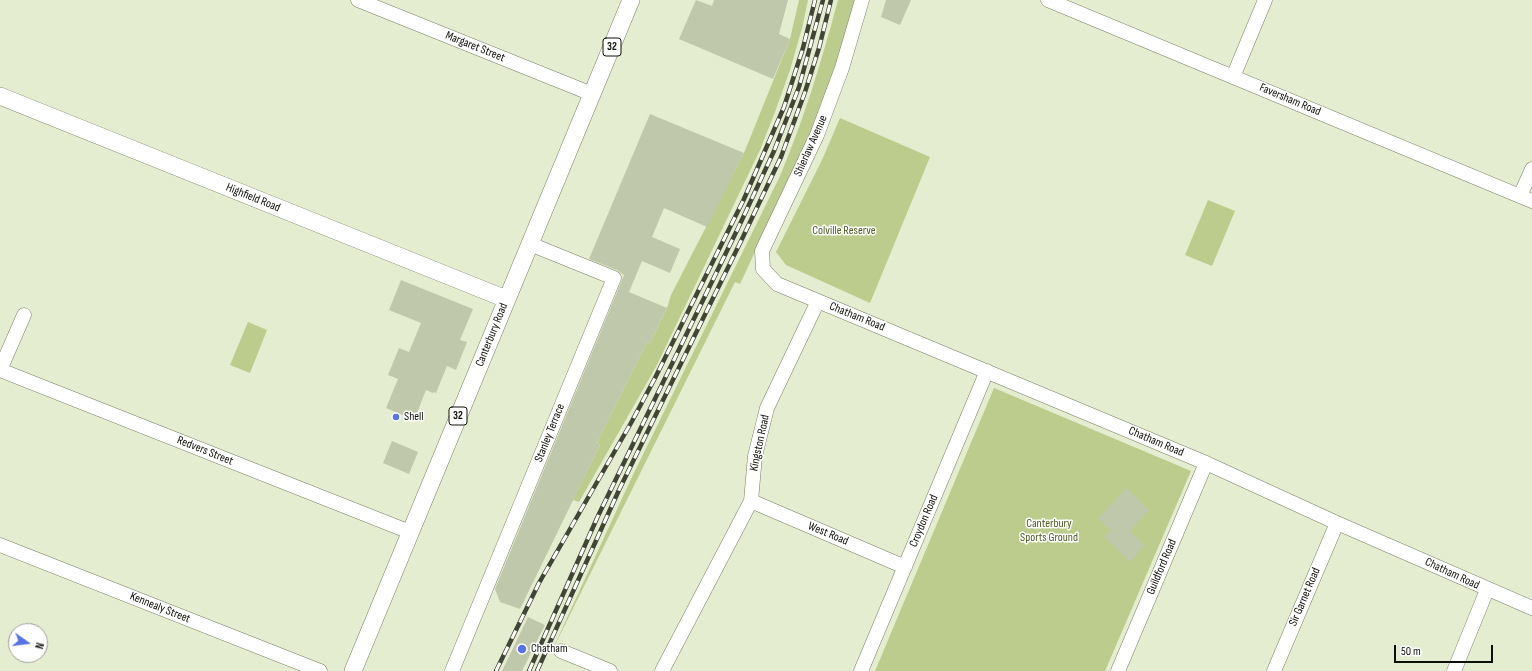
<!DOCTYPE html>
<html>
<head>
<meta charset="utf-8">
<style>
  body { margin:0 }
  #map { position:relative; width:1532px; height:671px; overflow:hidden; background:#e4edcf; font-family:"Sofia Sans Condensed",sans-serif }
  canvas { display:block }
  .north { position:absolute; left:8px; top:623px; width:40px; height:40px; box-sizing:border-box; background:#fff; border:1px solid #9e9f9b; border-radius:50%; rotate:104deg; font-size:11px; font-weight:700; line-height:16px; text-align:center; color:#0d1006 }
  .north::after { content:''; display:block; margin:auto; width:14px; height:18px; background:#5872e8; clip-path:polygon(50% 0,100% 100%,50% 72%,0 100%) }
  .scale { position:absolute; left:1394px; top:645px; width:99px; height:18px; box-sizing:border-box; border:2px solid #0d1006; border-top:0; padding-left:5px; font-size:12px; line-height:14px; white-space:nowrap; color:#0d1006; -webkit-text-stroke:3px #fff; paint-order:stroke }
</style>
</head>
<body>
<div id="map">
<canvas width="1532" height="671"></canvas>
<div class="north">N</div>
<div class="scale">50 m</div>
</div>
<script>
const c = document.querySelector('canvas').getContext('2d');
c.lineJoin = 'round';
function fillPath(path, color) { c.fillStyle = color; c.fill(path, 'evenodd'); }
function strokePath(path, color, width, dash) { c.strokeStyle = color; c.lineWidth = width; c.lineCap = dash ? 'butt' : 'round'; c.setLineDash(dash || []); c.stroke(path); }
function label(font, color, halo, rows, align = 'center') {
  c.font = font + ' "Sofia Sans Condensed",sans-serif'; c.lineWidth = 3; c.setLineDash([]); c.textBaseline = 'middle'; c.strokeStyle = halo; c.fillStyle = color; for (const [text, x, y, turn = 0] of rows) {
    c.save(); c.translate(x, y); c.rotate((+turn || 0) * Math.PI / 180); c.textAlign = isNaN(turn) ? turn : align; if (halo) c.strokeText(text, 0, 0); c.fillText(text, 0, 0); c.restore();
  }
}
const green = new Path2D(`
  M799 0H808L802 28 790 70 775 112 760 150 657 365 579 502 573 500 600 445 597 443 647 342 650 343 667 308 671 295 744 153 790 39Z
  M838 0H856L831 81 810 136 784 189 740 284 735 282 549 657 631 479 780 176C804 119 822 60 838 0Z
  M840 118 930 157 870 303 786 265 776 252 822 160Z
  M1208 200 1235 211 1212 266 1185 255Z
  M248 322 267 330 250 373 230 365Z
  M994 388 1191 471 1105 671H875Z`);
const building = new Path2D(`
  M696 0 712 6 714 0H788L779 34 790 39 773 79 679 39Z
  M886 0H911L900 25 881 17Z
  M650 114 744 153 707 227 664 208 652 237 680 249 670 273 642 261 629 292 667 308 650 343 647 342 597 443 600 445 520 609 500 602 495 589 624 275 617 270 589 259Z
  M401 280 473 309 460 340 467 342 456 370 447 366 436 393 434 392 433 393 426 390 417 413 407 417 386 408 398 379 388 375 399 348 409 352 421 323 389 310Z
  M392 441 418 452 409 474 383 463Z
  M1126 488 1149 510 1130 531 1145 545 1130 562 1104 537 1111 530 1098 519Z
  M528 617 545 625 522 671H502Z`);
const minor = new Path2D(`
  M358 0 592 94
  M862 0 842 68 817 135 762 251 763 269 777 284 1206 463 1337 523 1532 608
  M1048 0 1532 201
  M1233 77 1265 0
  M1520 196 1532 169
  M0 370 410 532
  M0 370 24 315
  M751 501 905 567
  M0 545 320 671
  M561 651 610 671
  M452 671 614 278 530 244
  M662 671 751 501 755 456 767 408 818 301
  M861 671 987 371
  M1118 671 1206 463
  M1274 671 1337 523
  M1454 671 1487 590`);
const major = new Path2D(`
  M0 96 506 299
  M353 671 631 0`);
const rail = new Path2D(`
  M496 671 539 583 631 423 655 378 744 199 784 107 803 48 815 0
  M529 671 598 516 741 222 774 151 799 87 823 0
  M537 671 619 490 742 239 781 157 805 92 819 48 831 0`);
const markers = [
  [396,417,4,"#5872e8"],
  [522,649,5,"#5872e8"]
];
const shields = [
  [612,47,18],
  [458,416,18]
];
const shieldNames = [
  ["32",612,47],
  ["32",458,416]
];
const streetNames = [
  ["Margaret Street",475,47,22],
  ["Faversham Road",1290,100,23],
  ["Shierlaw Avenue",811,146,-66],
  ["Highfield Road",253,198,22],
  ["Chatham Road",857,317,22],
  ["Canterbury Road",492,335,-68],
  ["Stanley Terrace",550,433,-68],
  ["Chatham Road",1156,442,23],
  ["Kingston Road",760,443,-78],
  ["Redvers Street",205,451,22],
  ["Croydon Road",924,521,-67],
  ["West Road",828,534,23],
  ["Guildford Road",1162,567,-67],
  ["Chatham Road",1452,574,25],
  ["Sir Garnet Road",1305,597,-67],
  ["Kennealy Street",160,608,22]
];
const parkNames = [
  ["Colville Reserve",844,231],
  ["Canterbury",1049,524],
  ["Sports Ground",1049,538]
];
const poiNames = [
  ["Shell",404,417],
  ["Chatham",531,649]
];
fillPath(green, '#bbcc8c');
fillPath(building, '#c0c8ab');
strokePath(minor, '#798065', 15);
strokePath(major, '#798065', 18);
strokePath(minor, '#fff', 14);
strokePath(major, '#fff', 17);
strokePath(rail, '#404536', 4.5);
strokePath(rail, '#fff', 3, [9]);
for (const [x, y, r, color] of markers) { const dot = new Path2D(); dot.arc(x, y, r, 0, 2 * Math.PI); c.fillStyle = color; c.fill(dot); strokePath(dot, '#fff', 1.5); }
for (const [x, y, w] of shields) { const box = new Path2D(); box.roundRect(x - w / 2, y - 9, w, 18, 3); c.fillStyle = '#fff'; c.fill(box); strokePath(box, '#0d1006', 1); }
label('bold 11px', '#0d1006', null, shieldNames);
label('12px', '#0d1006', '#fff', streetNames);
label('12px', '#4d5a20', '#fff', parkNames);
label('12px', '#0d1006', '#fff', poiNames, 'left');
</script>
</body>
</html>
